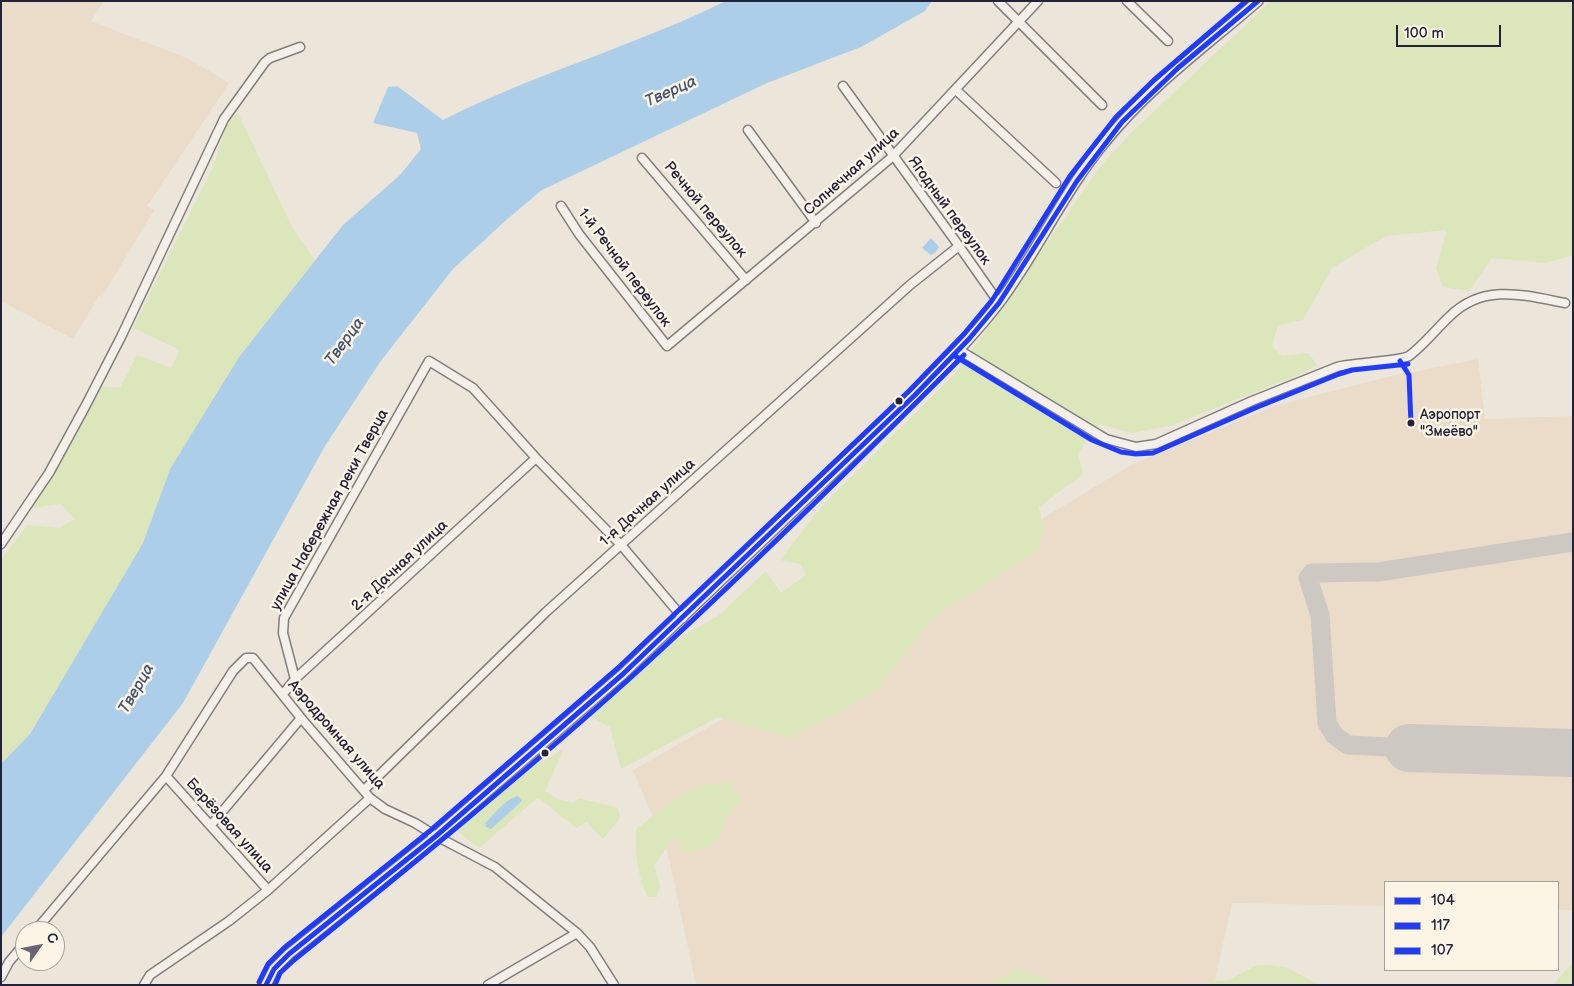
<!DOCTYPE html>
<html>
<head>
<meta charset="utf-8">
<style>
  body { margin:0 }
  #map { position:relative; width:1574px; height:986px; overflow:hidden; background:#ece5da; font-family:"Balsamiq Sans",sans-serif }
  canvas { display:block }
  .frame { position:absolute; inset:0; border:2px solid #22223b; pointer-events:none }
  .legend { position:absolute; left:1384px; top:881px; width:175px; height:90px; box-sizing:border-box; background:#fcf5e5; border:1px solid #a5a1a1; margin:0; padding:6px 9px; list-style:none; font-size:15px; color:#22223b }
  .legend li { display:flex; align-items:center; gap:10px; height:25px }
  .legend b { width:25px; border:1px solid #a5a1a1 }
  .north { position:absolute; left:15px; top:921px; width:50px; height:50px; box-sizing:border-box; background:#fcf5e5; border:1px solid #a5a1a1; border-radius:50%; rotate:57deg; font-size:14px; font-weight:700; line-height:20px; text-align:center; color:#22223b }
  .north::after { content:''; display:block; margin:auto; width:18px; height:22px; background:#696673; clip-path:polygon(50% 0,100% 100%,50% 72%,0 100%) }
  .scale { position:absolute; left:1396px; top:25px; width:105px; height:22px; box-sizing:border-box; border:2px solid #22223b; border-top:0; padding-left:6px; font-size:15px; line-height:18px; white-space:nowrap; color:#22223b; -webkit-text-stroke:4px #fcf5e5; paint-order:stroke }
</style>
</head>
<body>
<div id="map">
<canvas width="1574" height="986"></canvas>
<div class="frame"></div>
<ul class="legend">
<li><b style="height:6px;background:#1f3bff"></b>104</li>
<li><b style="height:6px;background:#1f3bff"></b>117</li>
<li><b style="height:6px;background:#1f3bff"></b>107</li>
</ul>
<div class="north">С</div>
<div class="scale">100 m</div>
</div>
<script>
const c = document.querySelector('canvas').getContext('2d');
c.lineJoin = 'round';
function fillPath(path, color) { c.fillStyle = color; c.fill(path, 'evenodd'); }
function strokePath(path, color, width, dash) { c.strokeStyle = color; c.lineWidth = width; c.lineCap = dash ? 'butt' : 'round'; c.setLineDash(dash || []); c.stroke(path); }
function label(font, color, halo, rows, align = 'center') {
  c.font = font + ' "Balsamiq Sans",sans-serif'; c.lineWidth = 5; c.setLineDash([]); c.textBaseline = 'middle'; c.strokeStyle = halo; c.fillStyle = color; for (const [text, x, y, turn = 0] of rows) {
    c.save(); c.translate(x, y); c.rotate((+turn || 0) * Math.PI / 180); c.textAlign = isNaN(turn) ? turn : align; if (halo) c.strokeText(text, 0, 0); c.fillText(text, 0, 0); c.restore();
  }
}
const built = new Path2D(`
  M1 1H104L91 21 189 59 229 83 147 206 154 210 102 297 99 296 73 339 1 301Z
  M1478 359 1485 419 1573 416V910H1558V882H1385V906L1232 903 1214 985H696L668 854 633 770 777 688 992 549 1131 465 1275 406 1387 377Z`);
const green = new Path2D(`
  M1271 1H1573V255L1546 263 1492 258 1469 291 1443 287 1436 268 1447 230 1386 236 1332 268 1303 320 1278 325 1272 346 1282 356 1308 353 1317 365 1298 375 1173 425 1132 433 1100 424 1078 453 1083 474 1039 507 1043 526 1039 550 935 616 874 693 790 738 718 717 621 769 610 727 587 715 665 646 718 616 766 571 781 593 806 575 800 564 780 560 821 507 954 375 1103 163 1131 133Z
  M238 113 293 229 315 260 239 357 170 469 143 543 30 734 1 764V560L27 525 59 528 75 519 61 504 32 508 103 386 120 388 137 355 171 368 180 350 133 328 213 167 226 126Z
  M564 748 545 791 557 799 574 803 579 798 618 808 620 818 603 839 587 822 576 828 539 798 536 799 479 848 456 830 538 759 546 760Z
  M730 783 742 800 723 821 721 836 713 845 697 851 683 852 674 837 654 866 660 885 657 897H648C638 880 635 849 636 829L682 794 705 784Z
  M1573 962V985H1553Z
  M1267 965 1288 968 1319 985H1207L1209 981 1229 980 1255 966Z
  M1015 969 1048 979 1050 985H989Z`);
const water = new Path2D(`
  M726 1H932L925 11 861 47 767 83 542 190 505 221 453 269 380 362 325 446 183 703 1 937V764L30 734 143 543 170 469 239 357 343 225 400 175 421 149 417 133 373 123 388 87 397 86 443 120C534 74 634 46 726 1Z
  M931 238 939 247 935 253 931 255 922 248Z
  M518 796 522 801 491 829 486 827 485 823C494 815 506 798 518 796Z`);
const taxiway = new Path2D(`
  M1409 748 1348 745 1335 736 1327 723 1320 615 1308 578 1312 573 1378 572 1573 542`);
const runway = new Path2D(`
  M1409 748 1573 753`);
const minor = new Path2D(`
  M998 1 1102 105
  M1127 1 1168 41
  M843 86 959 246 999 303
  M956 90 1056 183
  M748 130 816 223
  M642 158 746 280
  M561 206 579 234 667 346 892 157 1038 1
  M959 350 1106 439 1136 447 1156 444 1252 401 1337 367C1352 363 1401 361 1409 356 1424 345 1437 328 1450 316 1484 283 1524 295 1565 303
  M1 544 49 473 86 405 121 337 224 119 265 62 270 58 300 47
  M295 679 283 633 284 618 429 361 473 388 536 458 622 546 683 618
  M283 694 295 679 536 458
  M364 790 546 612 910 285 959 246
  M211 825 301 718
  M268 890 370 798
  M35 931 166 776
  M1 977 9 962 25 943
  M144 985 150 975 229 921 268 890 166 776 233 671 246 658H253L301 718 370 798 385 809 415 823 436 836 495 867 577 933 590 947 614 985
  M488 985 577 933`);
const major = new Path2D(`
  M266 985 274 969 289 954 436 836 623 674 915 395C944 365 974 336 999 303 1038 251 1064 191 1105 142 1148 88 1206 46 1258 1`);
const bus1 = new Path2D(`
  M266 985 274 969 289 954 436 836 623 674 915 395 969 339 999 303 1077 181 1122 122 1178 68 1258 1`);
const bus2 = new Path2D(`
  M955 356 1092 440 1121 452 1136 454 1153 453 1255 408 1339 374 1352 370 1408 364
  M1400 361 1409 375 1411 424
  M275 985 280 973 294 960C407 869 520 777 628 680 743 575 854 465 964 355`);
const bus3 = new Path2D(`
  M259 982 268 964 284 948 431 830 618 668 910 390 964 334 993 299 1070 176 1116 117 1154 80 1246 1`);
const markers = [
  [899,401,4.5,"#22223b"],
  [1411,423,4.5,"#22223b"],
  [545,753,4.5,"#22223b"]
];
const busNames = [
  ["Аэропорт",1420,415],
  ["\"Змеёво\"",1420,432]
];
const streetNames = [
  ["Солнечная улица",852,172,-42],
  ["Речной переулок",705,210,50],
  ["Ягодный переулок",949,211,54],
  ["1-й Речной переулок",624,268,53],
  ["1-я Дачная улица",648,503,-42],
  ["улица Набережная реки Тверца",330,510,-61],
  ["2-я Дачная улица",400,566,-43],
  ["Аэродромная улица",336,735,49],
  ["Берёзовая улица",229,826,48]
];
const waterNames = [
  ["Тверца",671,92,-24],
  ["Тверца",345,342,-54],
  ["Тверца",137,689,-60]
];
fillPath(built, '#ebdbc9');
fillPath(green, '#dbe7ba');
fillPath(water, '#adcee8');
strokePath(taxiway, '#cec8c2', 19);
strokePath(runway, '#cec8c2', 48);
strokePath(minor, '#817e7e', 11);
strokePath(major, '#817e7e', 12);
strokePath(minor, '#f4f0e9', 8);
strokePath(major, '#f4f0e9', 9);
strokePath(bus1, '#1f3bff', 5);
strokePath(bus2, '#1f3bff', 5);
strokePath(bus3, '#1f3bff', 5);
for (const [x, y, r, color] of markers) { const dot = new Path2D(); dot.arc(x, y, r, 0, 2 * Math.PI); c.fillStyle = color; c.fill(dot); strokePath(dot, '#fcf5e5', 2); }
label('14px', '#22223b', '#fcf5e5', busNames, 'left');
label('15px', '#22223b', '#fcf5e5', streetNames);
label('italic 16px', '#445371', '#fcf5e5', waterNames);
</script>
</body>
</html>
